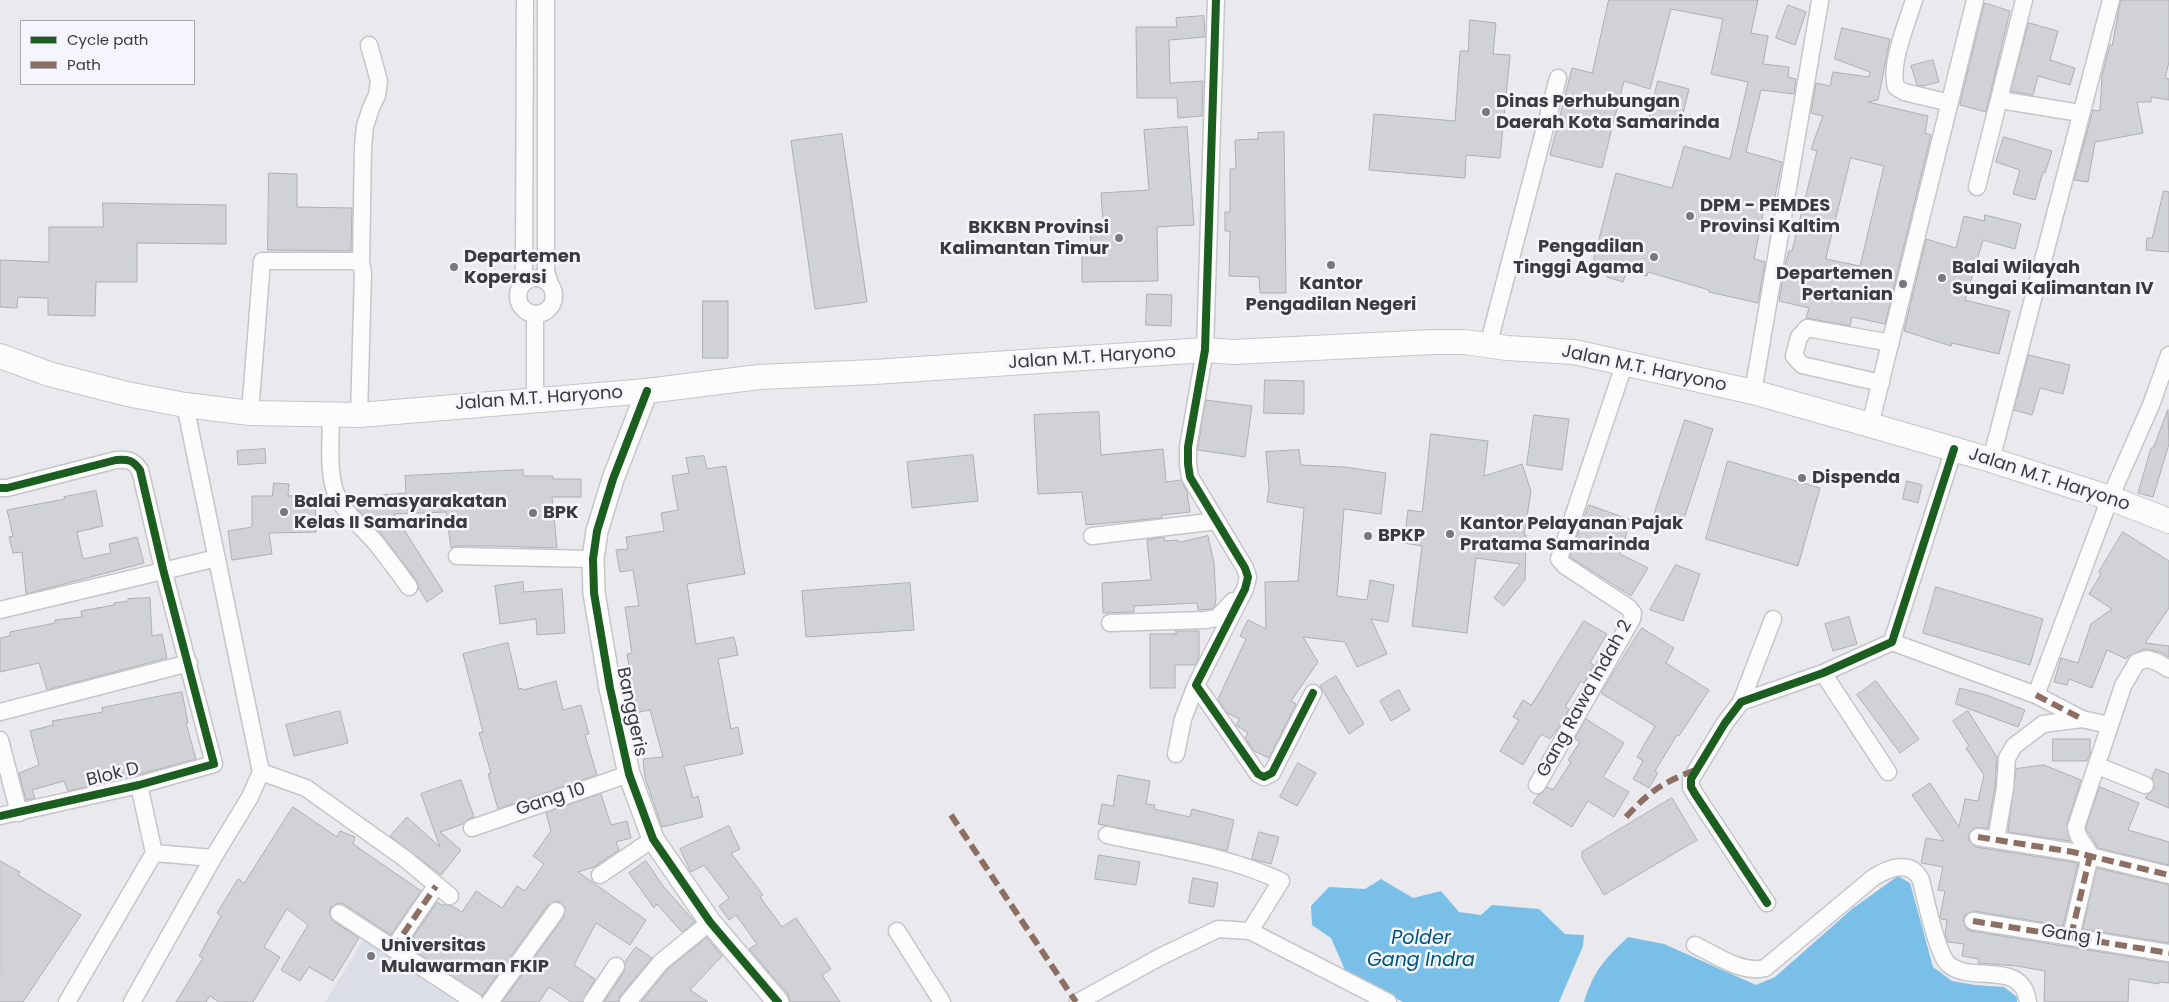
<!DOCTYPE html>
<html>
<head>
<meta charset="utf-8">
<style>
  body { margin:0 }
  #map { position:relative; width:2169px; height:1002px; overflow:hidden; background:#e9e9ee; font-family:Poppins,sans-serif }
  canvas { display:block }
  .legend { position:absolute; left:20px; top:20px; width:175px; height:65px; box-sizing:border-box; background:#f4f5fd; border:1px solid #aaabb1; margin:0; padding:6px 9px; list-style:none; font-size:15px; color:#3b3b3f }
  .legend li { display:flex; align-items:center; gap:10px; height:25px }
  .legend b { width:25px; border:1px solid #aaabb1 }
</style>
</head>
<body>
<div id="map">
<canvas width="2169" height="1002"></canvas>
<ul class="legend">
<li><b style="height:6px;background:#1b5e20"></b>Cycle path</li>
<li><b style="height:6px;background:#8d6e63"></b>Path</li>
</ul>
</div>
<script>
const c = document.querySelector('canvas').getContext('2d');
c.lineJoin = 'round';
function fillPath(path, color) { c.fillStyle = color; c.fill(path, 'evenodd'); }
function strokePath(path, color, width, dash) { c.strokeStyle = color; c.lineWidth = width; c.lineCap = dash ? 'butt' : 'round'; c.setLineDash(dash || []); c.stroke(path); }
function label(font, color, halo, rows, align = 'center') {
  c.font = font + ' Poppins,sans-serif'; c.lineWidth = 5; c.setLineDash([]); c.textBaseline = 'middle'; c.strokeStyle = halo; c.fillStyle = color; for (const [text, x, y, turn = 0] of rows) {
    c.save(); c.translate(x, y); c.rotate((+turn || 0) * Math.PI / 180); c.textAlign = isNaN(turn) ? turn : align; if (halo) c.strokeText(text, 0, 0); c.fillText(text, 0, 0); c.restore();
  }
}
const built = new Path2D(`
  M364 939 413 972 457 1002H325Z`);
const water = new Path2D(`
  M1898 876 1910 883 1933 967 1952 981 1975 985 2004 987 2017 997V1002H1584C1594 970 1604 960 1628 937L1664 944 1756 985 1775 977 1852 909Z
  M1381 879 1413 898 1441 891 1459 912 1481 915 1492 905 1539 909 1565 934 1584 935 1583 946 1559 1002H1403L1345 970 1331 938 1312 925 1311 906 1329 887 1365 889Z`);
const building = new Path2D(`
  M1609 0H1758L1751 33 1768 36 1763 64 1789 67 1788 77 1796 79 1794 94 1761 90 1746 152 1782 162 1772 211 1764 209 1754 259 1765 262 1758 303 1709 292V290L1648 272 1647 276 1627 270 1623 282 1607 277 1610 266 1593 262 1616 173 1672 188 1684 146 1730 159 1748 82 1711 74 1723 19 1671 9 1650 89 1624 81 1602 168 1550 155 1572 68 1592 73Z
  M2121 0H2169V62L2165 78 2169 79V100L2151 97V102H2137L2143 133 2095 142 2088 182 2074 180 2093 110 2100 111 2102 76 2110 45H2112Z
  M1985 3 2010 11 1986 112 1960 105Z
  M1788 5 1806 12 1795 45 1776 38Z
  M1204 16 1205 37 1169 40 1170 83 1203 81 1202 116 1178 118 1177 98H1137L1136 27H1177L1176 18Z
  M1470 20 1496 23 1493 54 1510 55 1500 158 1466 155 1465 178 1369 170 1374 114 1455 121 1460 51H1468Z
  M2029 23 2058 31 2050 60 2075 68 2070 85 2038 76 2033 95 2011 91Z
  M1842 28 1890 39 1878 100 1868 102 1928 116 1925 133 1931 135 1885 324 1852 317 1850 326 1806 318 1809 308 1779 301 1785 266 1789 251H1792L1817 151 1811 149 1823 116 1811 113 1816 83 1830 86 1833 72 1869 77 1870 72 1835 59ZM1851 158 1884 166 1860 266 1826 259Z
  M1933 60 1939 82 1923 86 1917 85 1911 66Z
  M1658 81 1689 89 1679 130 1648 123Z
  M1187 127 1194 225 1157 227 1158 281 1082 282V249H1091L1090 224 1103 223 1101 193 1149 190 1144 130Z
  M1284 132 1286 293H1260L1259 277 1229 276 1230 231H1225V212H1230V169H1236L1235 140 1258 139V133Z
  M842 134 867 302 815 309 791 141Z
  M2004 137 2052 151 2045 173 2043 172 2035 200 2013 194 2020 170 1996 162Z
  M269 173 297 174V207L352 208 351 251 268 250Z
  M2164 191 2169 192V252L2146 250 2147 238H2152Z
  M103 203 226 205V244L137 243V282H96L95 316 48 315V298L18 297 17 308 0 307V260L49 262V227H103Z
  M1985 215 2021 224 2015 249 1983 240 1965 300 2010 311 1999 354 1952 343 1951 346 1904 331 1926 239 1956 248 1964 216 1984 221Z
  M1147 294 1172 295 1171 326 1146 325Z
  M703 301H728V358H703Z
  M2029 355 2070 365 2063 394 2040 388 2032 415 2014 410Z
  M1265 380 1304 381V414L1264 413Z
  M1206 400 1252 406 1245 457 1198 450Z
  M2168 410 2169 444 2153 497 2138 493 2151 448H2153Z
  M1099 412 1101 455 1163 449 1166 482 1181 480 1187 492 1190 512 1162 515V518L1086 525 1082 492 1038 494 1034 415Z
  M1534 415 1569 419 1562 470 1527 465Z
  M1685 420 1713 429 1682 525 1654 515Z
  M1431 434 1488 441 1484 476 1522 464 1531 491 1524 535H1526L1525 580 1504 606 1494 598 1520 564 1476 558 1467 633 1412 626 1422 546 1404 543 1408 510 1422 512Z
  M265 449 266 463 238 465 237 451Z
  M1299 450 1301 465 1344 467 1386 473 1381 514 1344 509 1337 596 1367 600 1370 580 1394 585 1388 622 1371 619 1387 654 1357 667 1345 642 1303 637 1318 662 1291 701 1296 704 1269 758 1254 751 1245 738 1248 733 1236 725 1240 719 1227 713 1218 699 1246 639 1240 636 1248 620 1266 629 1265 582 1298 581 1304 508 1267 502 1269 488 1266 452Z
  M973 455 978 501 912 508 907 462Z
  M704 456 707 469 726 466 745 574 687 584 696 644 734 637 738 655 718 659 731 729 738 727 743 754 684 766 693 798 698 796 703 817 662 827 645 778 643 759 663 757 650 710 634 713 629 685 632 684 627 654 632 653 625 607 639 606 633 570 620 572 616 550 628 549 626 537 664 531 661 513 678 510 672 476 689 473 686 458Z
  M1728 461 1820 488 1798 566 1706 539Z
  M523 470V476H553V479H581V497H552L557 548 494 546H457L451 548 446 512 394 514 443 591 427 602 419 589 417 581 400 559 371 520H368L358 510 357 497 406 493 405 476Z
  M1907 481 1922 485 1918 503 1903 499Z
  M274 483 289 484 288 496 315 495 316 532 269 533 272 554 232 560 228 531 252 527V496H272Z
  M96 491 103 526 77 532 83 559 111 553 109 544 137 537 144 563 26 594 22 552 13 553 9 537 13 536 7 510 65 499 64 497Z
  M1589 505 1631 520 1620 554 1648 568 1631 596 1570 557Z
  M2123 532 2169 561V608L2145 643 2169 646V657L2160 652 2145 649 2128 656 2126 659 2107 650 2092 688 2069 679 2067 685 2054 682 2061 658 2078 663 2091 624 2112 609 2089 594 2101 574 2099 572Z
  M1208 536 1214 563 1216 599 1215 605 1212 609 1198 610 1197 603 1134 606V612L1103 613 1102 583 1151 580 1147 540 1164 537 1165 541 1178 540 1179 542Z
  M1676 565 1700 574 1683 621 1650 610Z
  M523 582 524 592 562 589 565 633 537 635 536 619 500 624 495 586Z
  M910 583 914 630 806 637 802 591Z
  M1936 587 2043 619 2030 665 1923 633Z
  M150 598 152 636 162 634 167 658 47 690 39 663 0 672V638L10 636V632L55 623V620L82 617 81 611 114 605V603L128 601V599Z
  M1849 617 1857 644 1833 651 1825 624Z
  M1584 621 1607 634 1590 663 1594 665 1584 683 1581 681 1565 707 1569 709 1558 728 1550 739 1541 734 1523 765 1500 751 1519 720 1513 717 1523 700 1531 705Z
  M1642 628 1674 648 1666 663 1709 690 1679 736 1677 735 1655 771 1658 773 1649 788 1633 779 1643 761 1637 757 1655 726 1601 693Z
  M1176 631H1199V657L1195 665H1175V688H1150V634H1176Z
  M508 643 519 689 522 688 523 690 556 681 563 710 581 705 589 734 585 735 597 775 498 809 488 774 491 773 479 733 483 732 463 654Z
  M1336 676 1364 724 1349 734 1320 686Z
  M1876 681 1919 739 1900 753 1857 695Z
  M1960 688 1986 695 2025 710 2018 727 1956 704Z
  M1399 690 1410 710 1391 721 1380 701Z
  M182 692 188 723H186L196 759 137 775 68 791 64 781 32 790 35 798 26 800 19 773 39 765 30 731 53 725 52 721 103 712 102 708Z
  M340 711 348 743 294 756 286 725Z
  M1968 711 1997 757 1995 787 1988 828H1974L1968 835 1969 841 1976 847 2078 863 2063 926 1974 911 1965 915 1963 920 1966 928 1971 931 2169 963V983L2159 982V984L2129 979 2128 1002H2044L2045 971 2017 966 1978 963 1979 959 1962 956 1964 944 1948 942 1945 934 1947 920 1941 919 1940 916 1945 891 1938 890 1943 867 1921 863 1926 838 1944 841 1912 795 1930 783 1959 827 1965 799 1978 801 1984 775 1966 748 1969 746 1953 721Z
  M1586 719 1624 743 1603 777 1629 792 1614 817 1588 801 1572 827 1533 803 1538 795 1542 793 1547 787 1553 790 1571 762 1568 760 1580 742 1575 739Z
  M2053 739H2090V754L2087 761H2053Z
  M1298 763 1316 773 1297 806 1280 797Z
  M2044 765 2081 780 2067 824 2070 841 2008 832 2016 769Z
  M2156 769 2169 774V808L2145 798 2154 788 2152 778Z
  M1118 775 1150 781 1146 804 1155 805 1154 809 1190 817 1192 809 1234 820 1227 851 1176 839 1098 824 1102 804 1113 806Z
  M461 780 474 817 468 819 463 824 440 832 461 850 441 875 390 836 407 817 440 847 421 794Z
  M2100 787 2139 803 2128 830 2169 842V865L2098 848 2086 828Z
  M601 794 611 825 627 821 631 838 616 842 619 850 594 867 578 872 646 920 630 945 596 923 574 965 595 979 582 1002H571L549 987 539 1002H502L564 917 565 907 558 901 548 905 482 996 407 946 437 902 443 906 444 904 452 906 462 912 476 891 502 908 517 886 525 891 544 864 533 856 551 831 546 813Z
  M1672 798 1697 840 1604 895 1582 858V852Z
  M293 807 337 837 340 831 355 837 353 844 421 891 391 935 344 904 339 903 331 907 329 913 333 921 359 938 333 981 309 967 300 981 281 970 308 925 287 909 264 947 280 957 253 1002H219L210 996 206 1002H176L203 958 199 956 221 916 217 913 238 879 244 883Z
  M729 826 740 849 731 853 763 895 760 897 782 927 796 918 831 969 822 975 840 1002H790L788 994 749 949 757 944 736 915 729 920 719 906 729 898 704 865 691 872 680 849Z
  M1259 832 1279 837 1271 864 1252 859Z
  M1099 855 1140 862 1136 885 1095 879Z
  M0 861 20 872 18 875 81 915 23 1002H0Z
  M646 861 663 886 695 922 682 932 657 904 654 908 629 873Z
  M2097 868 2169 885V943L2083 929Z
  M1193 878 1218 883 1214 907 1189 903Z
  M707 938 722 956 690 990 708 1002H641L668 969Z
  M636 947 652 958 620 996 618 1002H604L624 972 625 962Z`);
const minor = new Path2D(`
  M546 0V271L550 284
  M1216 0 1205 350 1188 447V464L1190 477 1245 568 1248 577 1245 589 1196 685 1258 774 1264 777 1272 773 1313 693
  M1914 0C1907 23 1889 65 1896 87L1904 92 1950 103
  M2000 100 2080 113
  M1977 187 2024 0
  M361 264 363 147 365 126 371 108 377 95 379 81 369 45
  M518 296a18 18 0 1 1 36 0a18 18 0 1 1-36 0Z
  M522 283 524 267 525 0
  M535 315V399
  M1488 346 1558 78
  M1881 383 1802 365 1794 356 1799 337 1807 328 1891 343
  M1753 392 1820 1
  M250 413 262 261H355L361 264 363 273 359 415
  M331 414C331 438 328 465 334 488 341 511 361 526 376 543 387 557 398 572 409 587
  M1870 425 1975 0
  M1991 460 2111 0
  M0 488H7L116 460C128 459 133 460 140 470L163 569 214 764 139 785 0 816
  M1092 536 1217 521
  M457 556 593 559
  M0 610 217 558
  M1110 623 1205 620 1217 618 1233 601
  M1892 642 2036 695 2110 498 2151 405 2169 355
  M1823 673 1888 772
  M2036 695 2082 719 2109 725
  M1741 702 1773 619
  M0 712 189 663
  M0 740 19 813
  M1176 754 1183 719 1196 685
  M2098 766 2145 785
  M261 772 306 788 404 858 450 896
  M1537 785 1632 619 1633 613 1629 608 1564 565 1559 559 1625 362
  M472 828 629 774
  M1107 835C1166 848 1226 855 1281 881L1250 931
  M1978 837 2073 852 2169 875
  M1996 840 2005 788 2007 758 2014 746 2043 724 2082 719
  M154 853 213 858
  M600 875 653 839
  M1767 903 1695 794 1691 787V779L1725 723 1741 702 1823 673 1892 642 1954 449
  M339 913 475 1002
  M1973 921 2169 953
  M897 931 942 1002
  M2071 936 2090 856C2088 846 2078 843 2076 827L2123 686 2137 662 2147 659 2157 662 2169 669
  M1695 945C1716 955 1742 974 1765 968L1874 877C1889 868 1911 859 1921 880 1925 897 1937 953 1948 964 1972 985 2022 958 2028 1002
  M393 949 436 886
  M67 1002 154 853 139 785
  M132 1002 213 858 250 797 261 772 185 405
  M490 1002 556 911
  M592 1002 616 966
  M628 1002 661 962 710 922
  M1078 1002 1160 957 1218 929 1250 931 1388 1002`);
const tertiary = new Path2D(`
  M647 391 613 479 597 531 593 559 594 593 610 688 629 774 653 839 710 922 778 1002`);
const secondary = new Path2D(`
  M0 356 49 374 127 394 185 405 250 413 359 415 647 391 759 377 874 372 1205 350 1234 352 1433 342H1465L1507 348 1574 352 1753 392 1870 425 1991 460 2110 498 2169 521`);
const quiet = new Path2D(`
  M2036 695 2082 719
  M951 815 1076 1002
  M1626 817C1652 789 1661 784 1695 770
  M1978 837 2073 852 2169 875
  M1973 921 2169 953
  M2071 936 2090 856
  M393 949 436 886`);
const cycleway = new Path2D(`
  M1216 0 1205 350 1188 447V464L1190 477 1245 568 1248 577 1245 589 1196 685 1258 774 1264 777 1272 773 1313 693
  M647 391 613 479 597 531 593 559 594 593 610 688 629 774 653 839 710 922 778 1002
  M0 488H7L116 460C128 459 133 460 140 470L163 569 214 764 139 785 0 816
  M1767 903 1695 794 1691 787V779L1725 723 1741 702 1823 673 1892 642 1954 449`);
const markers = [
  [1486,112,5,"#78787c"],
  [1690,216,5,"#78787c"],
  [1119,238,5,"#78787c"],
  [1654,257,5,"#78787c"],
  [1331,265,5,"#78787c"],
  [454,267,5,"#78787c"],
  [1942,278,5,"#78787c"],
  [1903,284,5,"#78787c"],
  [1802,478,5,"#78787c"],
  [284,512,5,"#78787c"],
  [533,513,5,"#78787c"],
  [1450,534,5,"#78787c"],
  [1368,536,5,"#78787c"],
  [371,956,5,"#78787c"]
];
const poiNames = [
  ["Dinas Perhubungan",1496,102],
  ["Daerah Kota Samarinda",1496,123],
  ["DPM - PEMDES",1700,206],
  ["Provinsi Kaltim",1700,227],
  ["BKKBN Provinsi",1109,228,"right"],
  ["Kalimantan Timur",1109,249,"right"],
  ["Pengadilan",1644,247,"right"],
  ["Tinggi Agama",1644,268,"right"],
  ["Departemen",464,257],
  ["Koperasi",464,278],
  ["Balai Wilayah",1952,268],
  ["Sungai Kalimantan IV",1952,289],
  ["Departemen",1893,274,"right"],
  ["Pertanian",1893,295,"right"],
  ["Kantor",1331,284,"center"],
  ["Pengadilan Negeri",1331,305,"center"],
  ["Dispenda",1812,478],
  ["Balai Pemasyarakatan",294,502],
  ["Kelas II Samarinda",294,523],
  ["BPK",543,513],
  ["Kantor Pelayanan Pajak",1460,524],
  ["Pratama Samarinda",1460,545],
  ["BPKP",1378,536],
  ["Universitas",381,946],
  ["Mulawarman FKIP",381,967]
];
const streetNames = [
  ["Jalan M.T. Haryono",1092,358,-4],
  ["Jalan M.T. Haryono",1644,369,12],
  ["Jalan M.T. Haryono",539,399,-4],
  ["Jalan M.T. Haryono",2049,480,18],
  ["Gang Rawa Indah 2",1585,699,-61],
  ["Banggeris",631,712,78],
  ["Blok D",113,775,-14],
  ["Gang 10",551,800,-18],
  ["Gang 1",2071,936,9]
];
const waterNames = [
  ["Polder",1421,939],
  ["Gang Indra",1421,961]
];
fillPath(built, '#dbdde8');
fillPath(water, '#7abfe7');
fillPath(building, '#d1d2d6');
strokePath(building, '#aeafb3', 1);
strokePath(minor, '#c5c6c9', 19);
strokePath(tertiary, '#c5c6c9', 24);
strokePath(secondary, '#c5c6c9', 26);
strokePath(minor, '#fcfcfc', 16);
strokePath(tertiary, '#fcfcfc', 21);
strokePath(secondary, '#fcfcfc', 24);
strokePath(quiet, '#8d6e63', 6, [12, 6]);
strokePath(cycleway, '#1b5e20', 8);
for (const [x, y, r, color] of markers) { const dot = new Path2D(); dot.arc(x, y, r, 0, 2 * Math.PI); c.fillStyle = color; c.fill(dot); strokePath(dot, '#f4f5fd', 2); }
label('bold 18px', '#3b3b3f', '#f4f5fd', poiNames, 'left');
label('18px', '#3b3b3f', '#f4f5fd', streetNames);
label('italic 19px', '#025478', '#f4f5fd', waterNames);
</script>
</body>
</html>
